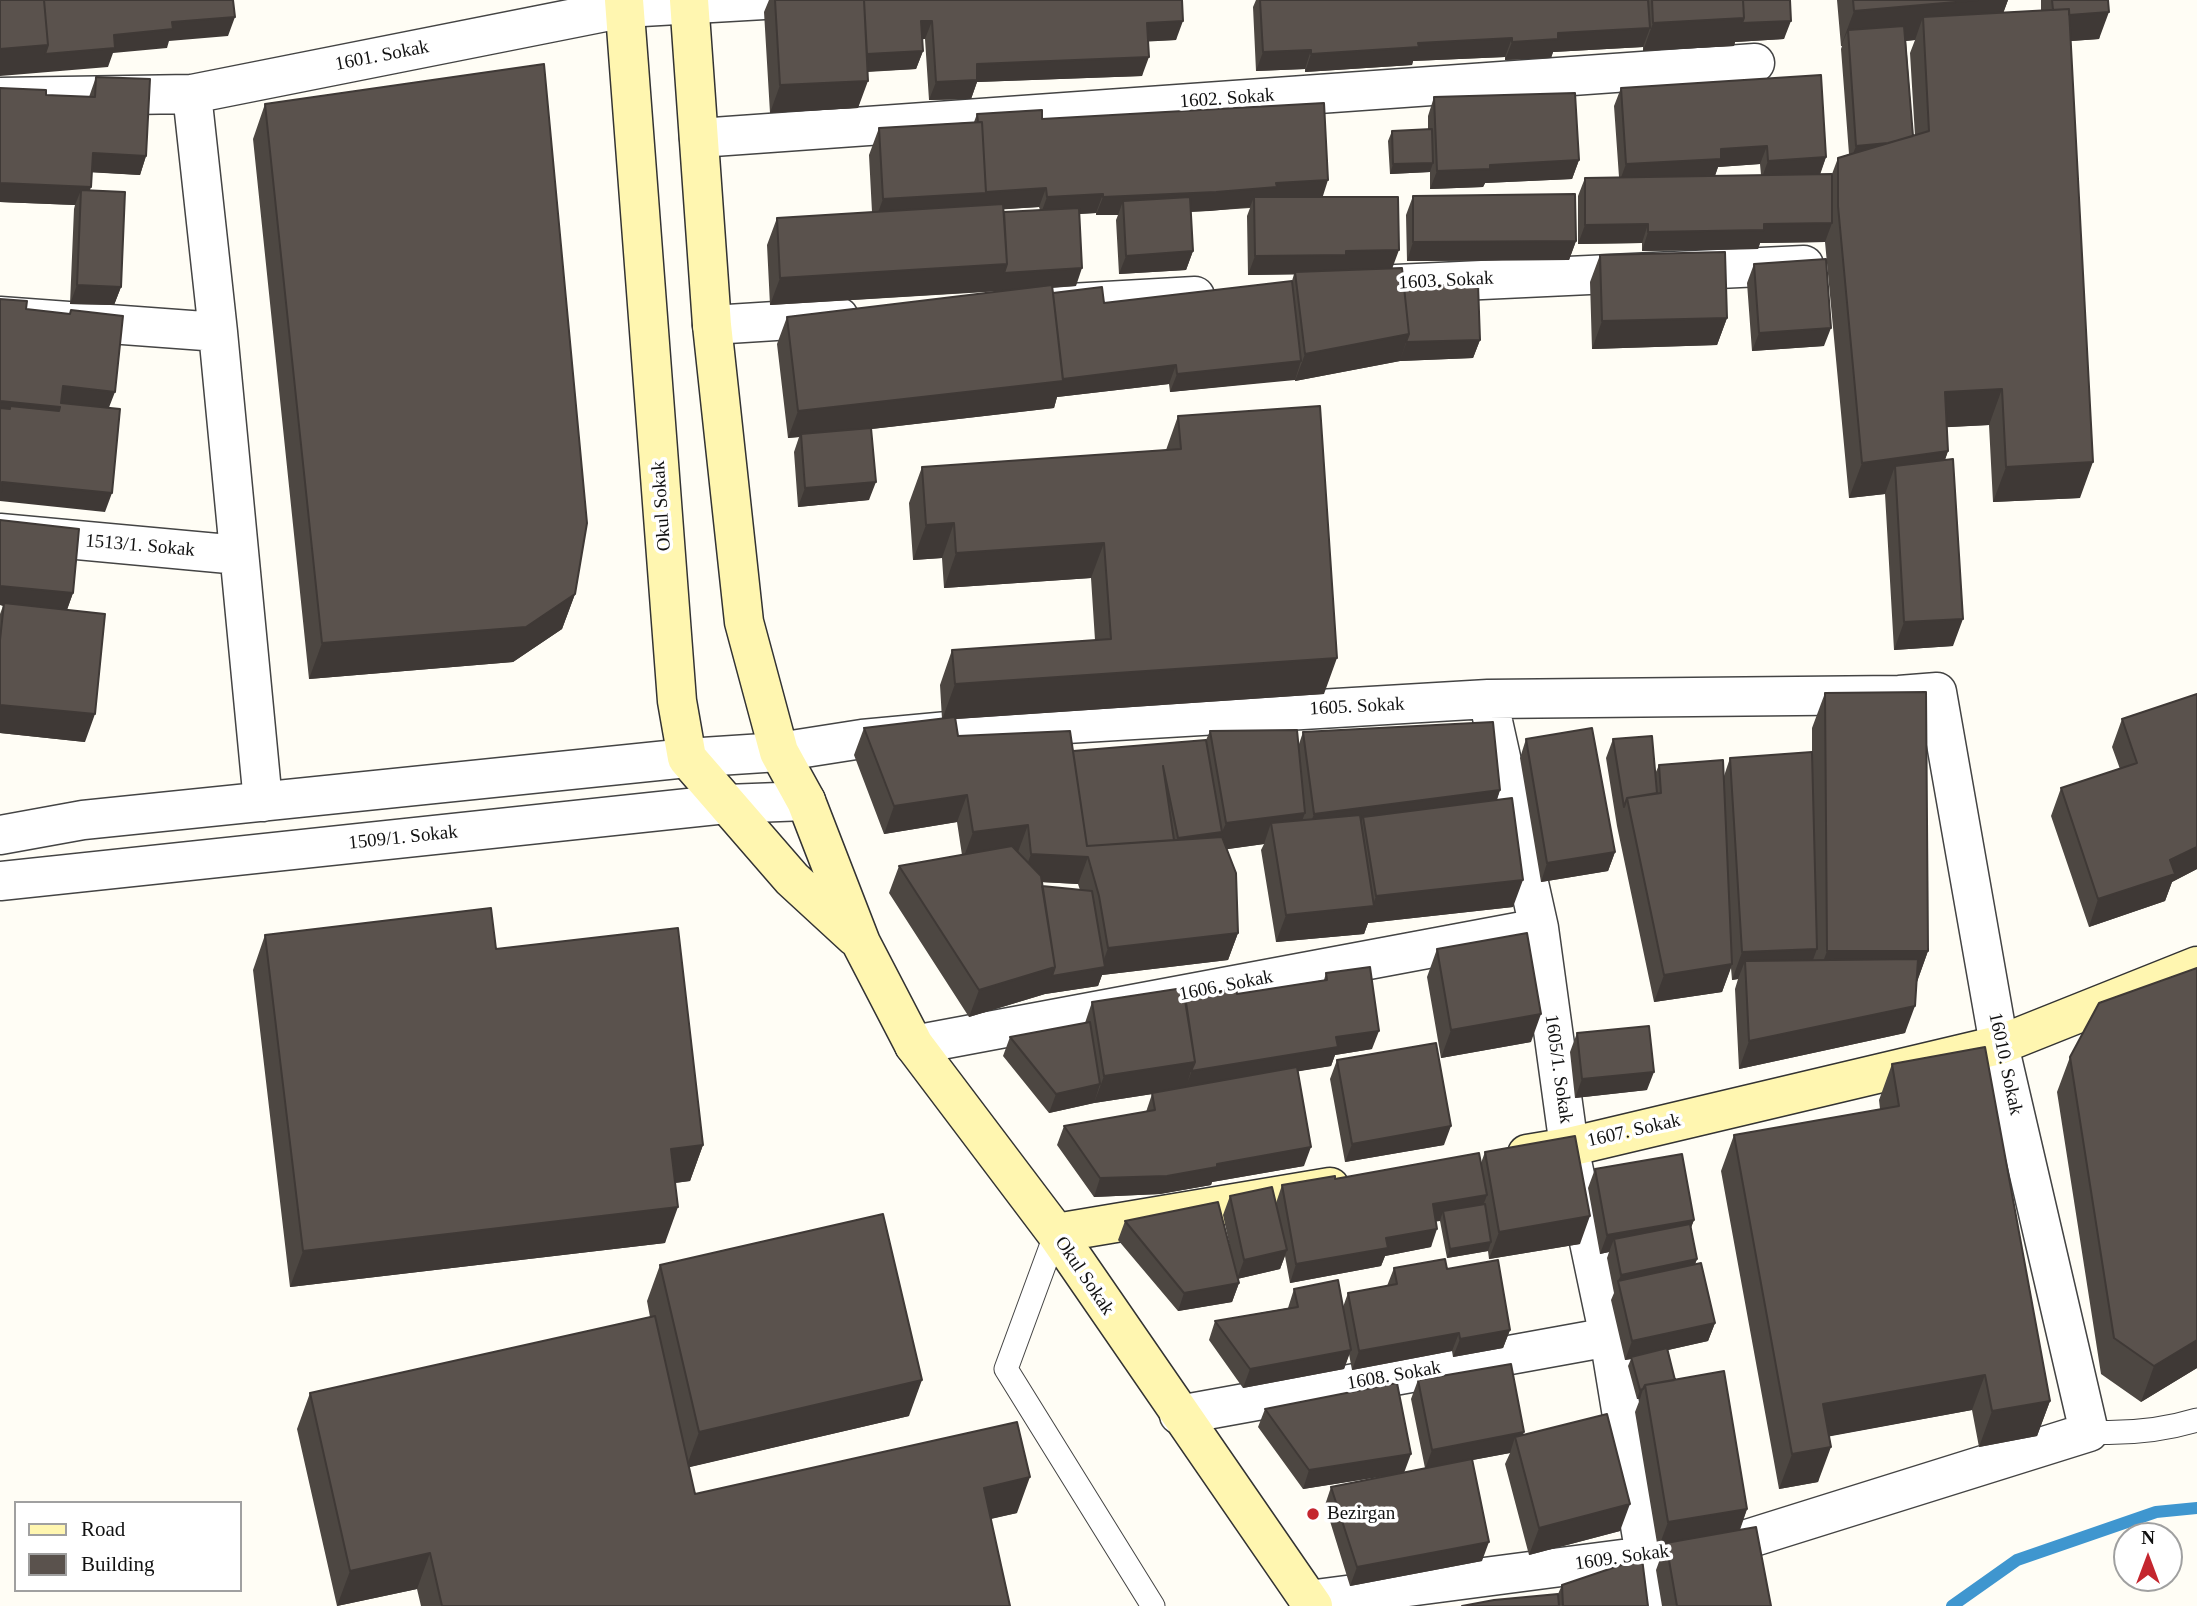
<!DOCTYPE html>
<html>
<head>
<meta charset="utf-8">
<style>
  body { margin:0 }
  #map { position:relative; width:2197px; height:1606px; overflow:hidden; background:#fffdf5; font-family:Georgia,serif }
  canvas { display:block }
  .legend { position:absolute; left:14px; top:1501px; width:228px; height:91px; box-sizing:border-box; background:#fff; border:2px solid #a0a0a0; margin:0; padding:9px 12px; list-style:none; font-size:21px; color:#111 }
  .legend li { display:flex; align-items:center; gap:14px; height:35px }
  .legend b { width:35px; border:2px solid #a0a0a0 }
  .north { position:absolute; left:2113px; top:1522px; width:70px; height:70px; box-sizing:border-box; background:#fff; border:2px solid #a0a0a0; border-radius:50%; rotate:0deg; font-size:19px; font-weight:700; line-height:28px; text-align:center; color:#111 }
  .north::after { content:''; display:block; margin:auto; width:24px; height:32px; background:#c4262e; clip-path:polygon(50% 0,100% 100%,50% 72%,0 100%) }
</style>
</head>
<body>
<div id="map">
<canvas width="2197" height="1606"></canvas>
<ul class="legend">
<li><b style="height:9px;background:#fff6b0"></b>Road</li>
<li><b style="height:19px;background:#5a524d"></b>Building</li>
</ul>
<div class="north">N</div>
</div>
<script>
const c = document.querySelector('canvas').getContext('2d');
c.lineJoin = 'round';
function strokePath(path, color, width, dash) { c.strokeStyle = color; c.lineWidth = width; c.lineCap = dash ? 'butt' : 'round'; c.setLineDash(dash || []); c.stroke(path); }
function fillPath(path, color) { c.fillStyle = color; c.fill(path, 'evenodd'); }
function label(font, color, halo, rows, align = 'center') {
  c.font = font + ' Georgia,serif'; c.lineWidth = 7; c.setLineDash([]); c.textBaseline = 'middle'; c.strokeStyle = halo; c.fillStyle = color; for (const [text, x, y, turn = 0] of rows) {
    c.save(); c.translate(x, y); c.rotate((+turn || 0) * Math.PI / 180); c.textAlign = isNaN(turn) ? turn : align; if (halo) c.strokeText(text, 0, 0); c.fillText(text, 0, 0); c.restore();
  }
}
const stream = new Path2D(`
  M1952 1606 2017 1560 2156 1512 2197 1508`);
const lane = new Path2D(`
  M1056 1233 1006 1369 1153 1606
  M2089 1432C2127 1434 2161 1431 2197 1420`);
const street = new Path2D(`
  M192 94 218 332 263 802
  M0 97 192 94 625 8 764 0
  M699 138 1755 63
  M1353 286 1804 265
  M1052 304 1195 296
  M0 316 218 332
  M712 325 839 317
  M0 533 239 555
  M1488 699 1539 928 1569 1147 1609 1337 1645 1556 1649 1606
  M0 835 83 820 687 758 779 752 862 739 948 731 1488 699 1899 695 1937 692 1999 1045 2089 1432 1744 1540 1645 1556 1308 1600
  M0 881 726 804 806 801
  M914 1045 1539 928
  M1179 1415 1609 1337`);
const secondary = new Path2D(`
  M624 0 677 701 687 758 792 879 855 937
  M689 0 712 325 744 622 779 752 806 801 861 943 914 1045 1056 1233 1313 1606
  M1527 1154 1569 1147 1999 1045 2197 966
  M1056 1233 1330 1187`);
const wall = new Path2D(`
  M769 0H1182L1176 40 1148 41 1142 76 977 82 971 99 929 100 925 39H922L923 51 916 69 868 72 858 108 770 113 764 12Z
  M1256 0H1790L1784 39 1735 42 1734 46 1643 51V47L1553 52 1551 58 1505 60V57L1413 61 1412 65 1305 72V69L1256 71 1253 7Z
  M1837 0H2008L2003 13 2041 11V0H2108L2099 39 2071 41 2080 498 1993 502 1989 425 1947 427 1948 451 1945 460 1953 646 1894 650 1885 494 1849 498 1825 242 1760 243 1758 249 1642 251V243L1578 244V196L1585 178 1619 177 1614 106 1621 88 1826 157 1820 175 1832 174 1838 158 1849 154 1841 49 1842 46H1841ZM1915 40 1910 53 1915 136H1913L1906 41ZM1760 164 1761 175 1715 176 1718 167Z
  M96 77 146 156 140 175 92 172 90 191 121 287 114 305 70 304 74 209 75 205 0 202V88L46 95 89 97Z
  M1434 97 1579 160 1572 179 1485 183 1483 187 1430 189V172L1390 174 1388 141 1392 131 1428 130V116Z
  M265 104 575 594 562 629 513 662 309 679 253 139Z
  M977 114 1042 119 1322 197 1393 268 1404 287 1480 340 1473 358 1400 361 1295 381V379L1170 392 1169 384 1057 397 1054 408 872 429 869 500 798 507 794 452 799 437 788 438 777 344 787 317 1002 291 770 305 767 245 777 218 872 212 869 155 879 128 974 122ZM1039 207 1040 210 1004 212V209ZM1250 208 1247 216 1248 275 1294 274 1292 281 1104 303 1053 293 1052 288 1076 286 1079 214 1096 213V215H1118L1116 220 1119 274 1186 270 1193 251 1191 212Z
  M1413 196 1576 241 1569 260 1407 261 1406 215Z
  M1600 255 1727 318 1717 345 1592 349 1590 282Z
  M1754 264 1824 346 1752 351 1747 283Z
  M1178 416 1324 694 955 719 958 736 1073 751 1206 740 1210 731 1299 744 1303 732 1500 790 1497 800 1513 907 1368 923 1364 934 1276 942 1261 850 1264 844 1227 849 1238 933 1228 960 1102 975 1098 986 1045 994 969 1017 889 893 899 866 962 855 957 822 884 834 854 755 864 728 942 719 940 685 952 650 1095 640 1091 578 944 588 942 558 913 560 909 503 922 467 1166 450ZM1042 882 1078 884 1080 890 1042 886Z
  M0 520 73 593 67 610 85 742 0 733V614L3 606 0 605Z
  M1825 693 1928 951 1917 982 1905 1033 1739 1069 1735 989 1738 979 1732 980 1731 968 1722 992 1654 1002 1617 826 1606 758 1613 739 1655 774 1659 765 1724 776 1730 758 1812 765V728Z
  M2197 694V869L2172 882 2165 901 2089 927 2051 816 2061 788 2120 769 2112 747 2122 719Z
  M1526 739 1615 852 1608 871 1541 882 1520 758Z
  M265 935 496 949 703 1145 690 1181 675 1183 665 1243 290 1287 253 970Z
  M1437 949 1531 1042 1441 1058 1427 977Z
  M1326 973 1372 1049 1335 1055 1331 1066 1298 1071 1304 1166 1212 1182 1211 1185 1160 1194 1094 1197 1057 1145 1064 1126 1146 1112 1152 1094 1094 1103 1049 1113 1003 1056 1010 1037 1085 1023 1092 1002 1237 994 1324 980Z
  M1577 1033 1647 1090 1575 1098 1570 1052Z
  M2070 1057 2197 1368 2141 1402 2101 1374 2057 1092Z
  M1337 1060 1444 1145 1345 1162 1330 1079Z
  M1892 1064 2050 1401 2037 1436 1979 1447 1972 1410 1829 1436 1818 1482 1779 1489 1721 1171 1734 1135 1880 1109 1879 1100Z
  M1485 1152 1580 1244 1489 1259 1488 1251 1447 1258 1440 1221H1436L1431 1247 1385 1256 1381 1266 1290 1283 1285 1256 1280 1269 1237 1279 1239 1283 1232 1302 1178 1311 1118 1240 1125 1221 1235 1270 1223 1215 1230 1196 1276 1203 1282 1185 1481 1163Z
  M1595 1169 1694 1220 1691 1227 1697 1259 1695 1264 1715 1323 1708 1341 1668 1350 1675 1380 1747 1509 1740 1530 1771 1606H1662L1656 1570 1664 1548 1658 1549 1635 1412 1640 1399H1637L1628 1366 1631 1359 1625 1360 1611 1300 1614 1293 1607 1258 1609 1252 1600 1254 1588 1188Z
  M660 1265 909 1416 689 1467 695 1494 1017 1513 991 1519 1010 1606H421L417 1589 337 1606 297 1429 310 1393 650 1317 647 1301Z
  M1394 1268 1447 1269 1510 1330 1503 1348 1453 1357 1452 1351 1352 1370 1349 1354 1344 1369 1243 1388 1209 1340 1215 1321 1288 1308 1294 1289 1343 1307 1348 1293 1387 1286Z
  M1418 1380 1523 1435 1620 1531 1529 1555 1505 1464 1510 1453 1472 1460 1482 1561 1350 1586 1325 1505 1331 1487 1397 1474 1303 1489 1258 1427 1265 1409 1404 1472 1425 1468 1411 1399Z
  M1562 1585 1648 1606H1462L1558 1594Z`);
const shadedWall = new Path2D(`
  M1978 0H2008L1996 33 1923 17 1915 40 1849 46 1848 30 1841 46 1854 11Z
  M2109 12 2099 39 2043 43 2053 16Z
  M235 17 228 36 169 41 167 48 113 53 108 67 0 76V49L114 35 172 22Z
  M1744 18 1791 21 1784 39 1735 42 1734 46 1643 51 1653 23Z
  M921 21H932L925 39 914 40Z
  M1183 21 1176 40 1140 42 1147 23Z
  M1650 28 1643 47 1553 52 1551 58 1505 60 1512 42 1558 33Z
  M1512 38 1505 57 1413 61 1412 65 1305 72 1311 54 1418 43Z
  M1311 50 1305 69 1256 71 1263 52Z
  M923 51 916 69 856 72 863 54Z
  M1149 57 1142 76 977 82 971 99 929 100 936 82 977 64Z
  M868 81 858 108 770 113 780 85Z
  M1913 141 1849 164 1856 146Z
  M1767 146 1760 164 1718 167 1714 178 1619 183 1626 164 1721 149Z
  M93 153 146 156 140 175 86 172Z
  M1826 157 1819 176 1761 180 1768 161Z
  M1579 160 1572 179 1485 183 1483 187 1430 189 1437 171 1490 165Z
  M1433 163 1430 172 1390 174 1393 164Z
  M1328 180 1322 199 1254 197 1250 207 1210 211 1123 214V201L1118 215H1096L1103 197 1276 183Z
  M0 183 91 187 84 205 81 190 75 205 0 202Z
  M1046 188 1039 207 979 211 873 226 883 199Z
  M1103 194 1096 213 1040 216 1047 197Z
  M1832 223 1825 242 1760 243 1758 249 1642 251 1648 232 1764 224Z
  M1648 224 1642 243 1578 244 1585 225Z
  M1576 241 1569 260 1407 261 1413 242Z
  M1399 250 1392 269 1341 270 1339 274 1248 275 1255 256 1346 251Z
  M1193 251 1186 270 1119 274 1126 256Z
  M1007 264 1082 268 1076 286 770 305 780 278Z
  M77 285 121 287 114 305 70 304Z
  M1727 318 1717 345 1592 349 1602 321Z
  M1831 328 1824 346 1752 351 1759 333Z
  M1409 334 1400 361 1295 381 1305 354Z
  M1480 340 1473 358 1400 361 1406 342Z
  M1301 361 1295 380 1170 392 1177 374Z
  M1176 365 1169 384 1057 397 1054 408 801 437V434L799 437 788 438 798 411Z
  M63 386 115 392 108 410 56 404Z
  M2002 389 1989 425 1932 428 1945 392Z
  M0 401 60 407 54 426 10 406 5 420H0Z
  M1948 451 1935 487 1895 466 1885 494 1849 498 1862 463Z
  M2093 462 2080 498 1993 502 2006 467Z
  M2 482 112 493 105 512 0 501V488Z
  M876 482 869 500 798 507 805 488Z
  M954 523 942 558 913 560 926 525Z
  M1104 543 1091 578 944 588 956 553Z
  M0 586 73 593 66 612 0 605Z
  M575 594 562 629 513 662 309 679 322 643Z
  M1963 619 1953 646 1894 650 1904 622Z
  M1337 658 1324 694 942 720 955 684Z
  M0 705 95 714 85 742 0 733Z
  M1500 790 1490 818 1363 817 1356 835 1304 841 1314 814Z
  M967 795 957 822 884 834 894 806Z
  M1305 813 1295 840 1271 823 1264 844 1172 857 1178 838 1222 832 1226 823Z
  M1028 825 1018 852 963 859 973 832Z
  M2197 847V869L2172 882 2165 901 2089 927 2098 899Z
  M1615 852 1608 871 1541 882 1547 863Z
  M1031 854 1088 857 1078 884 1021 881Z
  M1523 880 1513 907 1368 923 1364 934 1276 942 1286 915 1372 907 1376 896Z
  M1238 933 1228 960 1102 975 1098 986 1045 994 969 1017 979 990 1055 967 1101 968 1108 948Z
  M1817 949 1807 976 1745 961 1738 979 1732 980 1742 952Z
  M1827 951H1928L1915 987H1814Z
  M1732 964 1722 992 1654 1002 1664 975Z
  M1915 1006 1905 1033 1739 1069 1749 1041Z
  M1541 1014 1531 1042 1441 1058 1451 1030Z
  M1379 1031 1372 1049 1335 1055 1331 1066 1185 1090 1191 1071 1336 1037Z
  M1195 1062 1185 1089 1094 1103 1104 1076Z
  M1654 1072 1647 1090 1575 1098 1582 1079Z
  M1100 1084 1094 1103 1049 1113 1056 1094Z
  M1451 1126 1444 1145 1345 1162 1352 1144Z
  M703 1145 690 1181 658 1185 671 1149Z
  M1311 1147 1304 1166 1212 1182 1211 1185 1160 1194 1094 1197 1100 1178 1217 1164Z
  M1487 1195 1480 1214 1443 1211 1440 1221 1426 1223 1433 1204Z
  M678 1207 665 1243 290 1287 303 1251Z
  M1590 1216 1580 1244 1489 1259 1499 1232Z
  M1694 1220 1687 1238 1614 1239 1609 1252 1600 1254 1607 1235Z
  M1437 1229 1431 1247 1385 1256 1381 1266 1290 1283 1296 1264 1386 1238Z
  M1491 1242 1488 1251 1447 1258 1450 1249Z
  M1287 1250 1280 1269 1237 1279 1244 1260Z
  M1697 1259 1690 1278 1618 1281 1621 1275Z
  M1239 1283 1232 1302 1178 1311 1184 1293Z
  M1715 1323 1708 1341 1632 1358 1631 1357V1359L1625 1360 1632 1341Z
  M1510 1330 1503 1348 1453 1357 1460 1339Z
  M1459 1333 1452 1351 1352 1370 1359 1351Z
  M2197 1340V1368L2141 1402 2154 1366Z
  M1351 1350 1344 1369 1243 1388 1250 1369Z
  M1985 1375 1972 1410 1810 1440 1823 1404Z
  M922 1380 909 1416 686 1468 699 1432Z
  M1643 1389 1640 1399H1637L1640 1390Z
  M2050 1401 2037 1436 1979 1447 1992 1411Z
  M1524 1432 1518 1449 1515 1437 1510 1453 1425 1469 1432 1450Z
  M1831 1447 1818 1482 1779 1489 1792 1454Z
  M1411 1454 1404 1473 1303 1489 1309 1470Z
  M1030 1477 1017 1513 971 1523 984 1488Z
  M1630 1504 1620 1531 1529 1555 1539 1528Z
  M1747 1509 1737 1536 1666 1543 1664 1548 1658 1549 1668 1522Z
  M1489 1542 1482 1561 1350 1586 1357 1567Z
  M430 1553 417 1589 337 1606 350 1571Z`);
const building = new Path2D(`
  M0 0H44L48 45 0 49Z
  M44 0H233L235 17 172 22 173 29 114 35 115 48 45 54 48 45Z
  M775 0H864L868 81 780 85Z
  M864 0H1182L1183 21 1147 23 1149 57 977 64V80L936 82 932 21H921L923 51 867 54Z
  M1260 0H1648L1650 28 1558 33V39L1512 42V38L1418 43 1419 47 1311 54V50L1263 52Z
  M1652 0H1743L1744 18 1653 23Z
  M1743 0H1790L1791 21 1742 23 1744 18Z
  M1853 0H1978L1854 11Z
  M2052 0H2108L2109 12 2069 15V9L2053 10Z
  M2069 9 2093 462 2006 467 2002 389 1945 392 1948 451 1862 463 1838 206V158L1929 131 1923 17Z
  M1904 26 1913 136 1888 143 1856 146 1848 30Z
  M544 64 587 523 575 594 526 627 322 643 265 104Z
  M1821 75 1826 157 1768 161 1767 146 1721 149V159L1626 164 1621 88Z
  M96 77 150 79 146 156 93 153 91 187 0 183V88L46 90V95L95 97Z
  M1575 93 1579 160 1490 165V169L1437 171 1434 97Z
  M1324 103 1328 180 1276 183 1277 187 1216 192 1103 197V194L1047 197 1046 188 986 192 982 122H978L977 114 1042 110V119Z
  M982 122 986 193 883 199 879 128Z
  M1432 129 1433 163 1393 164 1392 131Z
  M1832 174V223L1764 224V230L1648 232V224L1585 225V178Z
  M81 190 125 192 121 287 77 285Z
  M1575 194 1576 241 1413 242V196Z
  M1190 197 1193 251 1126 256 1123 201Z
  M1254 197H1398L1399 250 1346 251V255L1255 256Z
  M1003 204 1007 264 780 278 777 218Z
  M1079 208 1082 268 1004 273 1007 264 1004 212Z
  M1725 252 1727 318 1602 321 1600 255Z
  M1826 259 1831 328 1759 333 1754 264Z
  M1402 268 1409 334 1305 354 1295 272Z
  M1292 281 1301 361 1177 374 1176 365 1063 379 1053 293 1102 287 1104 303Z
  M1478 284 1480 340 1406 342 1409 334 1404 287Z
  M1052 285 1063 381 798 411 787 317Z
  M0 299 27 301 26 309 70 314 71 310 123 316 115 392 63 386 61 403 120 409 112 493 2 482 1 492H0V408L10 409V406L59 411 60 407 0 401Z
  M1320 406 1337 658 955 684 952 650 1111 639 1104 543 956 553 954 523 926 525 922 467 1181 449 1178 416Z
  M871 428 876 482 805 488 801 434Z
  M1953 459 1963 619 1904 622 1895 466Z
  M0 520 79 529 73 593 0 586Z
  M4 603 105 614 95 714 0 705V640Z
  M1926 692 1928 951H1827L1825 693Z
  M2197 694V847L2170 860 2175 874 2098 899 2061 788 2137 763 2122 719Z
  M955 717 958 736 1070 731 1087 846 1222 837 1236 873 1238 933 1108 948 1099 896 1088 857 1031 854 1028 825 973 832 967 795 894 806 864 728Z
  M1493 722 1500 790 1314 814 1303 732Z
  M1592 728 1615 852 1547 863 1526 739Z
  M1297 730 1305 813 1226 823 1210 731Z
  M1652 736 1657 793 1627 798 1624 807 1613 739Z
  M1206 740 1222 832 1178 838 1163 766 1174 840 1087 846 1073 751Z
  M1812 752 1817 949 1742 952 1730 758Z
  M1723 760 1732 964 1664 975 1627 798 1661 793 1659 765Z
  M1512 798 1523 880 1376 896 1363 817Z
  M1360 815 1374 906 1286 915 1271 823Z
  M1012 846 1041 876 1055 967 979 990 899 866Z
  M1042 886 1092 891 1105 967 1052 976 1055 967Z
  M491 908 496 949 678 928 703 1145 671 1149 678 1207 303 1251 265 935Z
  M1527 933 1541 1014 1451 1030 1437 949Z
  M1918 959 1915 1006 1749 1041 1745 961Z
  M1370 967 1379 1031 1336 1037 1338 1047 1191 1071 1195 1062 1185 996 1236 989 1237 994 1327 980 1326 973Z
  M2197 968V1340L2154 1366 2114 1338 2070 1057 2099 1003Z
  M1183 988 1195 1062 1104 1076 1092 1002Z
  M1090 1022 1100 1084 1056 1094 1010 1037Z
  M1649 1026 1654 1072 1582 1079 1577 1033Z
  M1436 1043 1451 1126 1352 1144 1337 1060Z
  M1985 1047 2050 1401 1992 1411 1985 1375 1823 1404 1831 1447 1792 1454 1734 1135 1899 1106 1892 1064Z
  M1297 1067 1311 1147 1217 1164V1167L1167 1176 1100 1178 1064 1126 1155 1110 1152 1093Z
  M1575 1136 1590 1216 1499 1232 1485 1152Z
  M1479 1153 1487 1195 1433 1204 1437 1229 1386 1238 1388 1248 1296 1264 1282 1185 1335 1176V1179Z
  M1682 1154 1694 1220 1607 1235 1595 1169Z
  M1272 1187 1287 1250 1244 1260 1230 1196Z
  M1218 1202 1239 1283 1184 1293 1125 1221Z
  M1485 1204 1491 1242 1450 1249 1443 1211Z
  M883 1214 922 1380 699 1432 660 1265Z
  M1690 1224 1697 1259 1621 1275 1614 1239Z
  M1445 1259 1447 1269 1498 1260 1510 1330 1460 1339 1459 1333 1359 1351 1348 1293 1397 1284 1394 1268Z
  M1701 1263 1715 1323 1632 1341 1618 1281Z
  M1338 1280 1351 1350 1250 1369 1215 1321 1298 1307 1294 1289Z
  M655 1316 695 1494 1017 1422 1030 1477 984 1488 1010 1606H442L430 1553 350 1571 310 1393Z
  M1667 1348 1675 1380 1645 1385 1643 1389 1640 1390 1631 1357Z
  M1511 1364 1524 1432 1432 1450 1418 1380Z
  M1724 1371 1747 1509 1668 1522 1645 1385Z
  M1397 1383 1411 1454 1309 1470 1265 1409Z
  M1607 1414 1630 1504 1539 1528 1515 1437Z
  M1472 1459 1489 1542 1357 1567 1331 1487Z
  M1756 1527 1771 1606H1677L1666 1543Z
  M1642 1558 1648 1606H1563L1562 1585Z
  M1558 1594 1559 1606H1462L1494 1600Z`);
const markers = [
  [1313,1514,7,"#c4262e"]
];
const streetNames = [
  ["1601. Sokak",382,56,-11],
  ["1602. Sokak",1227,99,-4],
  ["1603. Sokak",1446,281,-3],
  ["Okul Sokak",662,506,-94],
  ["1513/1. Sokak",140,546,5],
  ["1605. Sokak",1357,707,-3],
  ["1509/1. Sokak",403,838,-6],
  ["1606. Sokak",1226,986,-11],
  ["16010. Sokak",2005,1064,78],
  ["1605/1. Sokak",1558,1069,82],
  ["1607. Sokak",1634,1131,-13],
  ["Okul Sokak",1084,1276,56],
  ["1608. Sokak",1394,1376,-10],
  ["1609. Sokak",1622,1558,-8]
];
const poiNames = [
  ["Bezirgan",1327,1514]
];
strokePath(stream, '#3f96cf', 12);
strokePath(lane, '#444', 25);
strokePath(street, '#444', 41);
strokePath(secondary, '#333', 41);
strokePath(lane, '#fff', 23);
strokePath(street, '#fff', 38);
strokePath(secondary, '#fff6b0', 38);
fillPath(wall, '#4d4742');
fillPath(shadedWall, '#3f3936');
fillPath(building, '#5a524d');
strokePath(building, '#3f3936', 2);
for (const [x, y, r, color] of markers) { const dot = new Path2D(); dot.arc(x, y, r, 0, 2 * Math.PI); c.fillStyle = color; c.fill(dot); strokePath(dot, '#fff', 2.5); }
label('19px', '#111', '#fff', streetNames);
label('19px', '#111', '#fff', poiNames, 'left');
</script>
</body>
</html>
